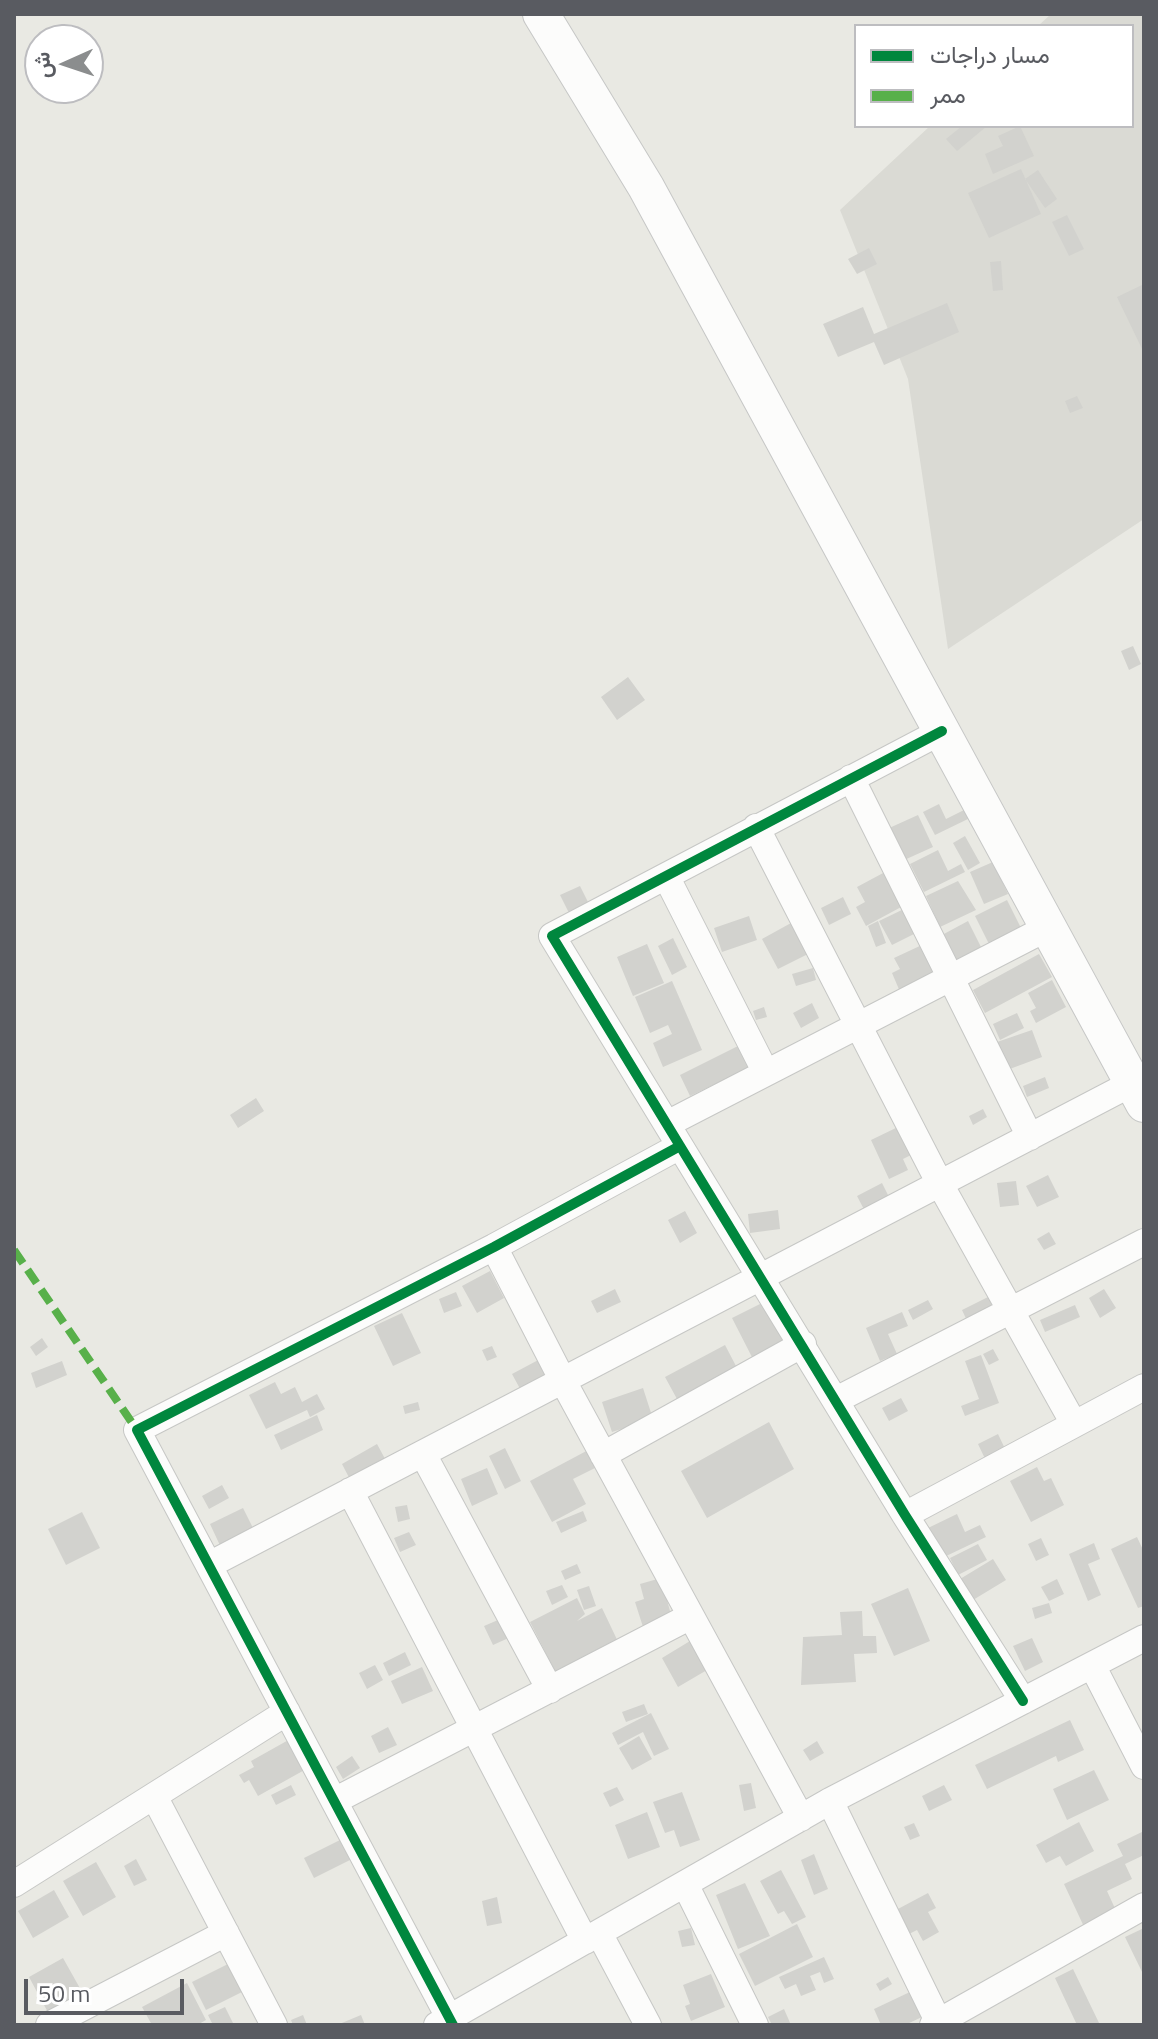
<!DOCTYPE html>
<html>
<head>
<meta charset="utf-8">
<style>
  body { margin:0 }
  #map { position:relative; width:1158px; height:2039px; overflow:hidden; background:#e9e9e3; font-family:"Titillium Web",Vazirmatn,sans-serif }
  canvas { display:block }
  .frame { position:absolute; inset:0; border:16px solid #595b61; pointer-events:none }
  .legend { position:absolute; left:854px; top:24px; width:280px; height:104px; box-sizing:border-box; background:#fff; border:2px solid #bdbdc0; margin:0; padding:10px 14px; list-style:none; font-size:24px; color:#595b61 }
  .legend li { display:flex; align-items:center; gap:16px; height:40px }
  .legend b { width:40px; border:2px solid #bdbdc0 }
  .north { position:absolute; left:24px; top:24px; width:80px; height:80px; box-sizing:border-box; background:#fff; border:2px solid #bdbdc0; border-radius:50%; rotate:267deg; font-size:22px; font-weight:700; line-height:32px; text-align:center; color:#595b61 }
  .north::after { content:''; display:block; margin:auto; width:28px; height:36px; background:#8b8d8e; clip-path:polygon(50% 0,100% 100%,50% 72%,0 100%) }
  .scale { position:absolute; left:24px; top:1979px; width:160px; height:36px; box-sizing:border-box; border:4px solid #595b61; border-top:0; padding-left:10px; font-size:24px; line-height:28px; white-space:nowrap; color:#595b61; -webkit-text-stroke:6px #fff; paint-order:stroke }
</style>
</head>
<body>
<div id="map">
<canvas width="1158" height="2039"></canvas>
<div class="frame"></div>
<ul class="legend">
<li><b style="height:10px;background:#00873e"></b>مسار دراجات</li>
<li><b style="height:10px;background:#58b04a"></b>ممر</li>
</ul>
<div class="north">ش</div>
<div class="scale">50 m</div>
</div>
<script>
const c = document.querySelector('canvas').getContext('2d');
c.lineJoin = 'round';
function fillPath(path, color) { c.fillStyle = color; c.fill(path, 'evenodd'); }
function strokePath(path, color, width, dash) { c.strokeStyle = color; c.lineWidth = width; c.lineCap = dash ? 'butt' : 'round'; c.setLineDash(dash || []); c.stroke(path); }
const industrial = new Path2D(`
  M1051 14H1144V519L948 649 908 379 840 210 930 126H1132V26H1038Z`);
const building = new Path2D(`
  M962 126H987L957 151 946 139Z
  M1020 126 1034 156 993 174 985 154 1003 146 998 136Z
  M1021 169 1041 214 989 238 968 193Z
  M1038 170 1057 199 1045 208 1025 179Z
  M1067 215 1084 249 1069 256 1052 222Z
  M869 248 877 264 857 274 848 259Z
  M1001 261 1003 290 993 291 990 262Z
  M1144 284V353L1117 297Z
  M947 303 959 332 884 365 874 342 838 357 823 324 863 307 874 334Z
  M1077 396 1083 408 1070 413 1065 401Z
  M1133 646 1141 664 1129 670 1121 651Z
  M628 677 645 700 617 720 601 697Z
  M939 804 946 819 966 809 970 818 935 835 923 812Z
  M918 815 933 847 902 861 887 829Z
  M965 836 980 863 968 870 953 843Z
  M938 850 948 871 961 864 965 872 924 892 910 864Z
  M993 862 1008 894 984 904 970 872Z
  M885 872 903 906 866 926 856 907 865 902 857 887Z
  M958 881 976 910 940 927 926 896Z
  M580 886 589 904 569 913 560 895Z
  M843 897 851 914 829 925 821 908Z
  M1007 900 1023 932 991 948 975 916Z
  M906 908 918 932 892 945 879 921Z
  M749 916 757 940 722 952 714 928Z
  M878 921 886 943 876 947 868 926Z
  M968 921 982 949 957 963 942 935Z
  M791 923 808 954 778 969 762 939Z
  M673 938 687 967 672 975 658 946Z
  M647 944 664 983 633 996 617 957Z
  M924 944 939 976 901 994 892 973 900 969 894 958Z
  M1039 954 1052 977 985 1013 973 990Z
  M813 968 816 980 796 986 792 974Z
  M1052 980 1066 1007 1036 1023 1030 1011 1036 1008 1028 993Z
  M672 981 702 1050 663 1067 653 1043 672 1034 668 1025 650 1033 635 997Z
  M812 1003 819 1018 801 1028 793 1013Z
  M764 1007 767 1017 756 1020 753 1011Z
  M1017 1013 1024 1028 1000 1040 993 1024Z
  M1032 1030 1042 1057 1007 1070 997 1042Z
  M742 1044 753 1066 690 1096 680 1075Z
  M1045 1077 1049 1088 1027 1097 1023 1086Z
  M256 1098 264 1111 238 1128 230 1115Z
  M983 1109 987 1117 973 1125 969 1116Z
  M900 1126 913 1154 903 1159 908 1170 889 1179 871 1140Z
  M1048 1175 1059 1197 1037 1207 1026 1186Z
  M1016 1181 1019 1205 1000 1207 997 1183Z
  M882 1183 893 1205 868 1217 857 1196Z
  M778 1210 780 1229 750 1233 748 1214Z
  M685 1211 697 1233 680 1243 668 1220Z
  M1049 1232 1056 1244 1044 1250 1037 1239Z
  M490 1271 504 1298 477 1313 462 1286Z
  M615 1289 621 1302 597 1313 591 1301Z
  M1104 1289 1116 1308 1100 1318 1089 1298Z
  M456 1292 462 1306 444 1313 439 1299Z
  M988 1297 997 1314 970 1327 962 1310Z
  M928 1300 933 1309 913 1320 908 1310Z
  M764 1302 786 1344 754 1361 732 1318Z
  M1075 1305 1080 1317 1045 1332 1040 1320Z
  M902 1312 908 1326 888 1334 897 1354 880 1361 866 1328Z
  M402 1313 421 1353 393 1366 374 1326Z
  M42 1338 48 1347 36 1356 30 1347Z
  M725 1345 737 1368 677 1399 665 1377Z
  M492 1346 497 1357 487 1361 482 1350Z
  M993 1349 999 1360 989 1365 983 1354Z
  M981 1355 999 1403 965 1416 961 1406 979 1399 965 1361Z
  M542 1358 554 1380 524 1396 512 1374Z
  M62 1361 67 1375 36 1388 31 1373Z
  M275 1382 281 1394 295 1387 302 1402 317 1394 325 1409 310 1417 307 1410 266 1429 249 1395Z
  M643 1388 653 1419 612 1432 602 1402Z
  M901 1398 908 1411 889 1421 882 1408Z
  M418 1402 420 1410 405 1414 403 1406Z
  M317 1415 323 1430 281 1450 274 1435Z
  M769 1422 794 1469 707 1518 681 1471Z
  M998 1434 1008 1455 988 1465 978 1444Z
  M377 1444 390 1468 354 1487 342 1464Z
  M505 1448 521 1481 505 1489 489 1456Z
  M592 1448 601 1465 573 1479 586 1504 552 1522 530 1481Z
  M1037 1467 1044 1481 1051 1478 1064 1505 1031 1522 1010 1481Z
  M487 1468 498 1494 472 1506 461 1479Z
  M222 1485 229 1498 209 1509 202 1496Z
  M407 1505 410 1519 398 1522 395 1507Z
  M243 1508 258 1538 224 1554 210 1524Z
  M583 1511 587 1521 561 1533 556 1522Z
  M82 1512 100 1548 66 1565 48 1529Z
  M957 1514 965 1532 980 1525 986 1537 942 1558 928 1528Z
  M409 1532 416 1545 400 1552 394 1538Z
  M1137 1537 1144 1552V1606L1138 1608 1111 1549Z
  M1041 1538 1049 1555 1036 1561 1028 1544Z
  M1094 1543 1100 1559 1088 1564 1101 1595 1088 1601 1069 1554Z
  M978 1544 987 1560 958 1575 950 1558Z
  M993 1559 1006 1580 973 1600 960 1579Z
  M577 1564 581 1573 565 1580 561 1571Z
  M661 1578 673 1622 644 1630 635 1602 644 1599 640 1584Z
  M1057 1579 1064 1594 1049 1601 1041 1587Z
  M562 1585 568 1597 552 1605 546 1591Z
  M589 1586 596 1606 584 1610 577 1590Z
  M908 1588 930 1641 894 1656 871 1604Z
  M577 1598 585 1614 577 1621 602 1608 621 1648 559 1679 530 1622Z
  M1049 1603 1052 1613 1035 1619 1032 1608Z
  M862 1611 863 1636H876L877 1653 854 1654 856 1682 801 1685 803 1637 842 1635 840 1612Z
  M505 1617 513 1636 493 1645 484 1626Z
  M1032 1638 1043 1662 1025 1671 1013 1646Z
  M690 1641 707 1670 678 1687 662 1658Z
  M405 1652 411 1665 389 1676 383 1663Z
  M375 1665 383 1680 367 1689 359 1673Z
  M422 1667 433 1691 402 1704 391 1681Z
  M644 1704 648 1714 626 1722 622 1712Z
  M651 1713 669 1749 654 1756 643 1732 618 1745 612 1733Z
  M1070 1720 1084 1750 1058 1762 1056 1756 987 1789 975 1765Z
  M388 1727 397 1745 379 1753 371 1736Z
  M639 1736 652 1759 632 1770 619 1748Z
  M292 1738 308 1768 258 1796 249 1780 244 1783 239 1775 254 1767 251 1761Z
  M817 1741 824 1753 810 1761 803 1750Z
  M352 1756 360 1768 343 1779 336 1767Z
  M1094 1770 1109 1800 1067 1820 1053 1789Z
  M751 1783 756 1808 744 1811 739 1785Z
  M291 1785 296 1795 276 1805 271 1795Z
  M944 1785 952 1800 929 1811 922 1796Z
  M617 1787 624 1800 610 1807 603 1793Z
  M682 1792 700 1840 680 1847 674 1830 665 1833 653 1802Z
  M647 1812 660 1847 628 1859 615 1825Z
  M1079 1822 1094 1851 1066 1866 1060 1856 1046 1863 1036 1845Z
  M914 1823 920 1836 910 1840 904 1827Z
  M1144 1831V1855L1125 1864 1132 1879 1107 1891 1118 1915 1086 1931 1064 1884 1123 1856 1117 1844Z
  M340 1840 350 1860 314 1878 304 1858Z
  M814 1854 828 1889 814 1895 801 1860Z
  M136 1859 147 1880 134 1886 124 1866Z
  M96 1862 116 1897 83 1916 63 1881Z
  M781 1870 806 1917 792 1924 784 1911 778 1914 760 1881Z
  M745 1883 770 1936 738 1949 716 1895Z
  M54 1890 69 1917 33 1938 18 1911Z
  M928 1893 936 1908 928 1912 939 1932 923 1941 917 1930 909 1934 896 1910Z
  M497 1897 502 1923 487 1926 482 1901Z
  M797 1924 813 1957 755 1986 739 1954Z
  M691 1928 695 1945 682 1947 678 1931Z
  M1144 1928V1976L1125 1937Z
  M824 1957 834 1979 824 1983 820 1972 810 1976 816 1990 801 1996 796 1984 785 1989 779 1977Z
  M63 1958 86 1999 51 2018 29 1977Z
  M230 1963 244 1991 206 2010 192 1982Z
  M1073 1969 1100 2025H1077L1055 1978Z
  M711 1974 725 2007 691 2021 685 2006 690 2004 683 1985Z
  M888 1977 892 1984 880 1991 876 1984Z
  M187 1983 206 2020 197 2025H152L142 2007Z
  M912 1991 924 2016 905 2025H881L874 2009Z
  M225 2007 234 2025H213L208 2015Z
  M784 2009 791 2025H772L768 2017Z
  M303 2015 307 2025H293L291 2020Z
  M361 2015 365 2025H337Z`);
const minor = new Path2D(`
  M942 731 552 936 905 1515 1023 1701
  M851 778 1030 1137
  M756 827 940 1184 1074 1424
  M666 876 766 1073
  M667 1124 1049 927
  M494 1247 563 1381 801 1818
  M836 1400 1144 1242
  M423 1454 550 1690
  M603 1455 803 1344
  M350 1491 585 1941
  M905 1515 1144 1387
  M209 1565 1144 1077
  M1092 1665 1144 1766
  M154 1796 274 2025
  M334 1801 691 1616
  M830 1801 940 2025
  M14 1884 287 1712
  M685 1884 755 2025
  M599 1933 648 2025
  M49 2025 226 1933
  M437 2025 830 1801 1144 1638
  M453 2025 137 1430 494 1247 680 1146
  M933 2025 1144 1906`);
const secondary = new Path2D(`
  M541 14 646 187 1144 1104`);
const quiet = new Path2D(`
  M14 1250 137 1430`);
const cycleway = new Path2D(`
  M942 731 552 936 905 1515 1023 1701
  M453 2025 137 1430 494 1247 680 1146`);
fillPath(industrial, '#dadad4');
fillPath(building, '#d2d2ce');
strokePath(minor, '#c6c7c5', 28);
strokePath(secondary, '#c6c7c6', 38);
strokePath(minor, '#fcfcfb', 26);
strokePath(secondary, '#fcfcfb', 36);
strokePath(quiet, '#58b04a', 8, [16, 8]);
strokePath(cycleway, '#00873e', 10);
</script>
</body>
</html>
